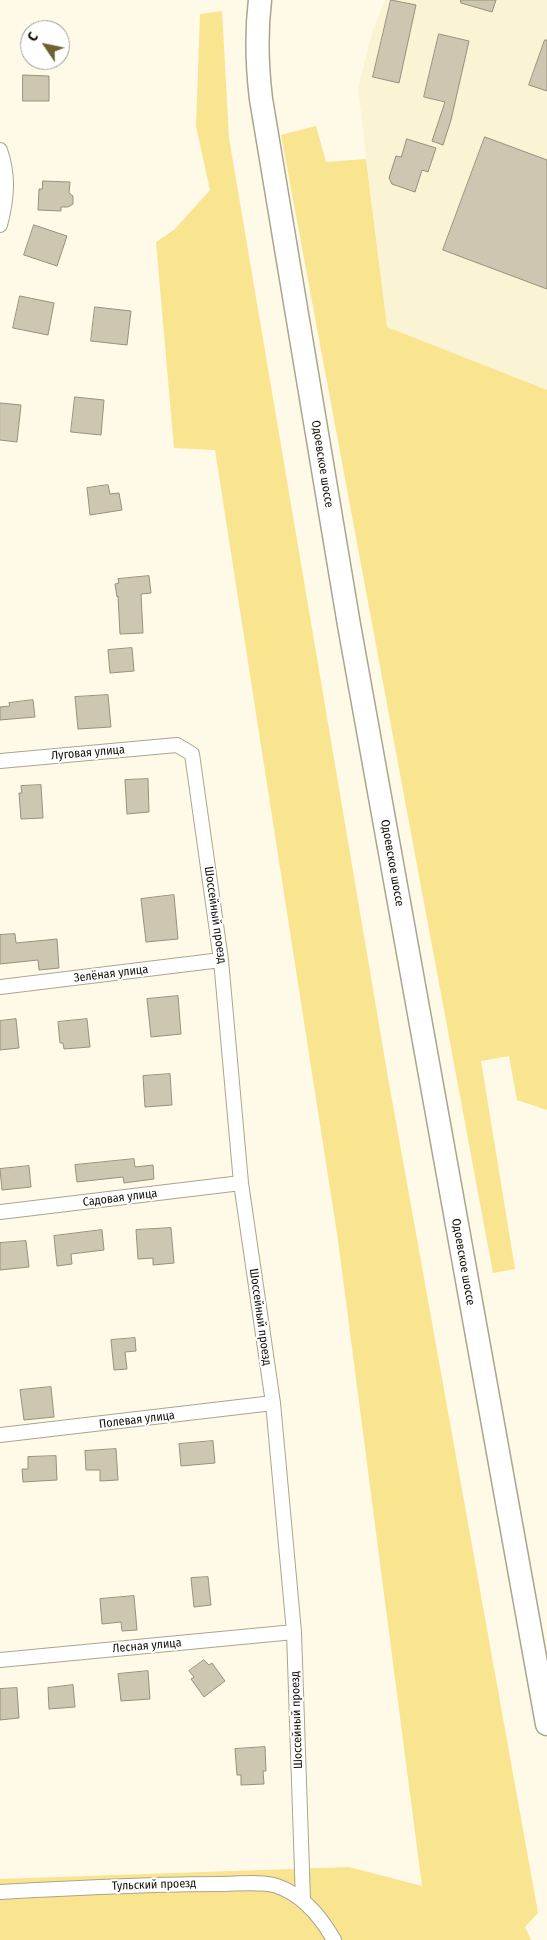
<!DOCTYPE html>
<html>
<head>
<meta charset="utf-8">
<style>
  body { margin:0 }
  #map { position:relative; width:547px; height:1940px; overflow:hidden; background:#fefae7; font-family:"Fira Sans Condensed",sans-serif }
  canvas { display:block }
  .north { position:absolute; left:20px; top:20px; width:50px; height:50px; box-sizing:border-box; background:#fff; border:1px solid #a09f9c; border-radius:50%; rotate:304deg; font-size:14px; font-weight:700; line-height:20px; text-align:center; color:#121008 }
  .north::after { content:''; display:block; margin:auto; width:18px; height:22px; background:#6f622f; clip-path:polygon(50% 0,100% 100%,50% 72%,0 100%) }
</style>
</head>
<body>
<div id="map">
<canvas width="547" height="1940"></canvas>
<div class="north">С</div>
</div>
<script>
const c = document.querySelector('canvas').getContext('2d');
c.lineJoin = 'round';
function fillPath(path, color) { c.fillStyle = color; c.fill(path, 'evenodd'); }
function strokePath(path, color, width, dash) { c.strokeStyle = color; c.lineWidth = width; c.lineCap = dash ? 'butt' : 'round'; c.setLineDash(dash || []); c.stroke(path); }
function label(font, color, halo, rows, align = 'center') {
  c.font = font + ' "Fira Sans Condensed",sans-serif'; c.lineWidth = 4; c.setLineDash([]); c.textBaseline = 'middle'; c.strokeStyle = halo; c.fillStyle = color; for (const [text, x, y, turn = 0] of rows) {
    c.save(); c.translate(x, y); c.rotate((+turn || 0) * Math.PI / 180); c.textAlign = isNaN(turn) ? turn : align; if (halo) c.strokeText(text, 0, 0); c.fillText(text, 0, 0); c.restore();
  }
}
const built = new Path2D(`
  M385 0H547V390L387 327 358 89 372 33Z`);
const green = new Path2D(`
  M222 11 229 138 387 1072 538 1913 525 1927 531 1940H0V1879L349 1867 422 1886 338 1240 215 450 174 448 156 242 174 230 210 190 196 126 200 14Z
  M316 126 326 162 366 159 387 327 547 390V1110L517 1100 509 1056 481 1061 515 1269 493 1273 281 135Z`);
const building = new Path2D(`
  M391 0 416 5 399 83 373 77Z
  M461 0H496L492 12 461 3Z
  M439 34 469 41 451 120 443 145 432 141 445 102 424 97Z
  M545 40H547V91L529 85Z
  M23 75 49 76V101H23Z
  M485 137 547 160V289L443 250Z
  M407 139 436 148 428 172 422 170 415 192 392 184 389 178 396 156 401 157Z
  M43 181 70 182 69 193 73 196V204L68 207H61V211L38 210 39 189H42Z
  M34 225 67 236 57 266 24 255Z
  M20 296 54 303 48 335 13 328Z
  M95 307 131 311 127 345 91 341Z
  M75 397 104 400 101 435 71 432Z
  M0 403 21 405 17 442 0 440Z
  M108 485 110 494 119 493 122 510 90 515 87 488Z
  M149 576 151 593 141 594 143 633 120 634 118 596 117 597 115 584 119 583 118 579Z
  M132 648 134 671 110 673 108 650Z
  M108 695 111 727 78 729 75 697Z
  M33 700 35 717 0 720V707L10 706 9 703Z
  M148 779 149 812 127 814 125 780Z
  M41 785 43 818 21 819 19 793H22L21 786Z
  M174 895 178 939 146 942 141 899Z
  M15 934 16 943 57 939 59 968 39 970 38 960 0 964V935Z
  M178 996 181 1034 151 1037 147 999Z
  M16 1019 19 1048 0 1050V1021Z
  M87 1019 90 1047 64 1049 63 1043H60L58 1022Z
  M170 1074 172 1105 145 1107 143 1076Z
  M134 1159 135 1167 153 1165 154 1179 124 1183 123 1177 77 1182 75 1165Z
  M29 1166 31 1187 2 1190 0 1169Z
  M171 1228 174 1263 153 1265V1258L138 1259 136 1230Z
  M102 1230 104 1250 71 1254 72 1264 57 1266 54 1236Z
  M26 1241 29 1267 0 1270V1243Z
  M135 1338 136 1351 125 1352 127 1369 114 1370 111 1340Z
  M51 1387 54 1417 24 1420 20 1390Z
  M213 1441 215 1463 181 1466 179 1444Z
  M116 1449 118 1480 100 1481V1470H86L85 1451Z
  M56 1456 57 1480 23 1482 22 1469H28V1457Z
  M208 1577 211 1605 194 1607 191 1578Z
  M134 1596 137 1630 122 1631 121 1622 102 1624 100 1599Z
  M204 1660 209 1665 212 1663 225 1681 204 1697 191 1679 194 1677 189 1671Z
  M148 1671 150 1699 121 1701 118 1674Z
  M73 1685 75 1707 49 1709 48 1688Z
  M17 1688 19 1718 0 1720V1689Z
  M265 1747 266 1771H263L264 1784 241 1785V1775H237L235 1749Z`);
const minor = new Path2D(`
  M0 150C9 176 7 198 0 225
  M0 761 177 745 192 754 221 960 241 1183 273 1403 294 1632 303 1901
  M0 987 221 960
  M0 1212 241 1183
  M0 1435 273 1403
  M0 1660 294 1632
  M0 1892C73 1888 147 1884 221 1884 236 1884 263 1881 277 1886 303 1895 321 1917 334 1940`);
const primary = new Path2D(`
  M260 0C256 33 257 66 261 99L349 625 547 1724`);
const streetNames = [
  ["Одоевское шоссе",322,464,81],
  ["Луговая улица",88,753,-5],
  ["Одоевское шоссе",392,863,80],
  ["Шоссейный проезд",215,915,82],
  ["Зелёная улица",111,974,-7],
  ["Садовая улица",120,1198,-7],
  ["Одоевское шоссе",463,1262,80],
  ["Шоссейный проезд",260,1317,82],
  ["Полевая улица",137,1420,-7],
  ["Лесная улица",147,1646,-5],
  ["Шоссейный проезд",297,1720,-92],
  ["Тульский проезд",154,1885,-2]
];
fillPath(built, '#faf3d4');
fillPath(green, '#f9e48f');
fillPath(building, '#cdc7b1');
strokePath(building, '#96917c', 1);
strokePath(minor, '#aaa58f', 16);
strokePath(primary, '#aaa58f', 25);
strokePath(minor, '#fff', 14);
strokePath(primary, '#fff', 22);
label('12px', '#121008', '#fff', streetNames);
</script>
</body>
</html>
